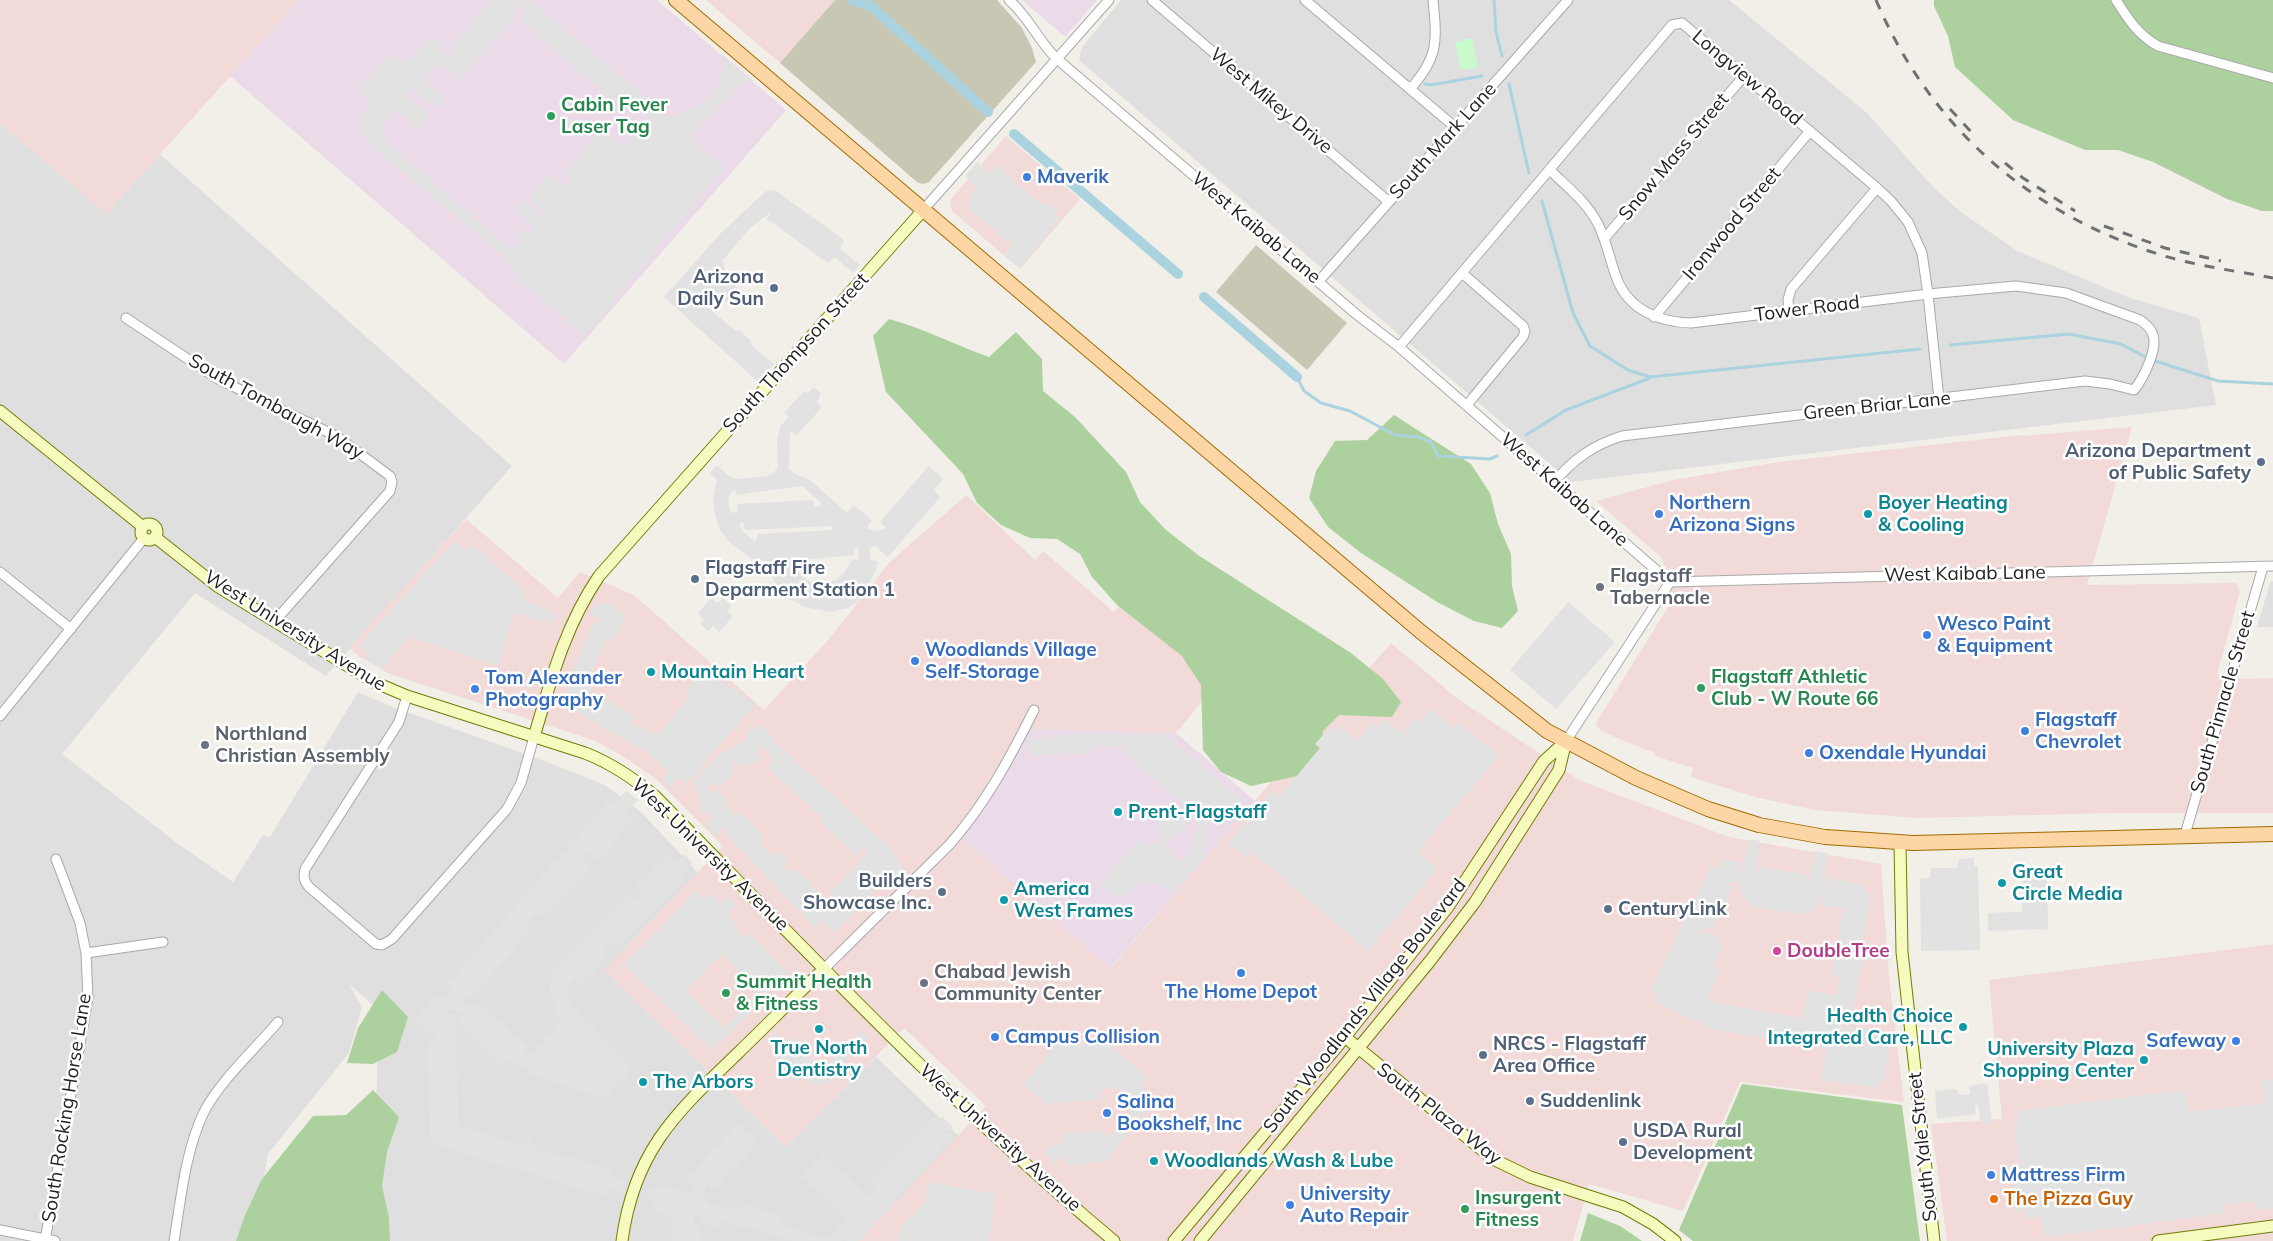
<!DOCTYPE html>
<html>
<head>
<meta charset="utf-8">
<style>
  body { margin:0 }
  canvas { display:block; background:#f2efe9 }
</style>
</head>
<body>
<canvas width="2273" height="1241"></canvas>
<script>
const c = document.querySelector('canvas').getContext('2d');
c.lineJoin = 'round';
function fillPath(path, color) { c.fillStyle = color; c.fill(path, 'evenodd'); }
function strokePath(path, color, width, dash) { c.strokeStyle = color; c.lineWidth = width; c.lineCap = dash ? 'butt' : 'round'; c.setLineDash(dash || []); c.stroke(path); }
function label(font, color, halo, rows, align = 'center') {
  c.font = font + ' Mulish,sans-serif'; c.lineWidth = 5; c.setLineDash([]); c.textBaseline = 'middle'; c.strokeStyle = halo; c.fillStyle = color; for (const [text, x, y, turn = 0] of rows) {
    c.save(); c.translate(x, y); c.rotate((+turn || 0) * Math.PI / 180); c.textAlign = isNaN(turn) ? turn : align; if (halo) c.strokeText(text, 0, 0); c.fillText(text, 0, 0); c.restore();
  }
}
const residential = new Path2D(`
  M1121 0H1729L1866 112 1934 188 1961 212 2017 251 2130 298 2199 318 2216 405 1571 482 1079 60 1082 47Z
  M0 123 106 214 160 154 512 466 326 676 195 593 62 754 181 846 233 882 263 835 270 837 358 692 395 708 537 758 605 785 641 812 698 873 605 971 786 1147 876 1057 959 1136 859 1241H362L373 1220 378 1042 394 1023 349 984 362 1007 349 1053 268 1154 253 1241H0Z
  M2273 581V627H2257L2270 583Z`);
const commercial = new Path2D(`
  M0 0H299L106 214 0 123Z
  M706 0H835L780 63Z
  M1006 136 1080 199 1020 269 952 211 950 203 951 199Z
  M2132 427 2087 585 2236 583 2240 592 2217 674 2245 679 2273 678V813H2113L1917 818 1815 810 1755 797 1691 777 1693 768 1655 756V753L1614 737 1599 729 1596 723 1673 599 1662 558 1596 501 1673 480 1779 462 2020 435 2022 436Z
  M966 495 1035 560 1043 551 1114 612 1131 593 1228 670 1176 733 1024 729 1111 968 1391 643 1458 699 1579 780 1729 837 1881 864 1889 978 1904 1102 1740 1082 1683 1211 1589 1184 1573 1241H859L986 1106 904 1028 786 1147 604 970 723 846 656 779 621 755 593 740 390 674 360 657 349 648 466 519 558 598 580 572 634 595 764 710 829 639 889 563Z
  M2273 944V1241H1947L1931 1124 2002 1119 1989 980Z`);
const industrial = new Path2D(`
  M299 0H657L786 110 564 364 230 76Z
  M1022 0H1097L1065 37Z
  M1024 729 1176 733 1255 801 1110 968 958 835Z`);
const construction = new Path2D(`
  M835 0H997L1022 28 1032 48 1036 62 929 182 923 184 917 182 780 63Z
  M1256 245 1347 323 1307 370 1216 292Z`);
const forest = new Path2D(`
  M1934 0H2273V211H2262L2227 199 2153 162 2118 150H2085L2013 120 1955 67 1948 36 1934 6Z
  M889 319C923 328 955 345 989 357L1016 332 1042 359 1043 391 1075 417 1126 472 1140 502 1165 529 1198 555 1351 653 1383 679 1401 702 1392 717 1339 715 1323 731 1321 751 1307 774 1251 786 1221 772 1203 750 1201 685 1182 656 1117 605 1092 577 1080 554 1057 539 1030 538 1001 525 977 503 963 474 886 392 873 336Z
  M1394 415 1471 464 1490 493 1498 524 1511 554 1512 586 1518 611 1502 628 1474 621 1437 602 1361 553 1328 527 1309 498 1316 471 1335 441 1367 440Z
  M382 990 408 1017 397 1052 373 1064 347 1063 358 1028Z
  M1742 1084 1902 1105 1920 1241H1693L1679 1230Z
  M373 1090 399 1117 387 1152 382 1186 389 1218 390 1241H236L245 1215 262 1179 313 1116 346 1115Z
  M1588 1213 1620 1226 1642 1241H1580Z`);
const park = new Path2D(`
  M1472 38 1478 67 1461 70 1455 42Z`);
const parking = new Path2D(`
  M491 0H529L670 117 702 103 716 91 724 67 723 55 754 81 744 82 736 89 690 135 692 140 725 167 585 335 518 280 501 254 375 149 360 133 361 119 368 104 366 95 359 89 390 53 400 60H407L413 57 429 39 433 40 435 38 442 44 439 48 451 58 453 55 449 51ZM514 2 526 12 521 20 569 64 617 103 624 96 648 116 651 121 648 127 621 146 601 130 565 172 573 179 571 184 564 186 549 173 529 198 542 212 541 216 524 201 515 210 534 227 528 233 518 228 514 232 520 238 522 243 515 247 507 246 389 144 385 138 384 127 386 119 395 109 418 129 430 115 409 98 408 94 410 90H414L437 108 445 98 427 83 426 73 430 68 438 66 447 68 460 80 519 11 513 5Z
  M978 162 983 170 989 172 996 165 1044 206 1047 202 1056 210 1054 213 1060 219 1019 268 1004 255 1012 245 1011 241 1006 240 969 209V197L978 187 965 176Z
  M775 190 844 240 840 249 860 265 853 273 836 258H833L828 263 767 219 771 212 751 227 723 260 726 276 740 290 728 304 711 289 701 302 735 330H739L751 341 750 344 774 364 758 382 664 297 720 234 766 191Z
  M814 387 821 394 817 402 822 407 796 436 791 431 790 434 789 468 795 474 810 480 845 511 847 512 854 505 872 520 867 527 869 529 879 531 886 528 880 522 929 466 943 479 934 490 940 497 888 557 874 545 869 549 871 560 878 561 876 569 869 585 856 603 847 608 829 612 805 607 790 599 781 592 774 581 767 562 752 559 730 543 720 530 715 515 713 498 717 480 710 474 717 465 730 477 736 479 768 476 774 472 778 467 777 441 780 426 789 417 784 413 804 391 808 393ZM802 486 822 504 821 506 814 507 813 500 737 504 738 512 733 513 730 510 728 500 731 492 735 490 736 495ZM741 522 744 523 745 530 832 526 833 530 758 534 756 542 743 532 739 526ZM854 548H858L859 560H852L845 572 837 579 824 584H815L807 580 796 569 793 561 854 555Z
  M454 541 466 551 473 545 526 592 522 600 537 605 557 616 550 623 514 613 499 666 409 637 382 669 365 660 370 654 359 645Z
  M722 597 732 606 727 611 732 617 719 632 713 626 708 631 700 624 704 620 698 613 711 598 718 603Z
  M607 602 626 616 614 640 607 637 594 667 590 690 635 716 631 723 658 735 690 696 685 691 705 669 755 704 687 783 679 779 671 787 662 780 669 772 645 751 565 706 570 681 579 654 596 620 602 623V620L590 613 597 603 604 605Z
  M1568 602 1615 642 1556 709 1510 670Z
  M1431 709 1453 728 1459 722 1499 756 1418 851 1438 869 1368 951 1252 852 1246 858 1228 843 1272 791 1279 797 1320 748 1315 744 1330 727 1335 731 1339 726 1357 741 1373 722 1379 727 1385 719 1402 733 1415 718 1420 722Z
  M762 725 775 742 889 847 908 874 893 887 885 878 878 879 871 885 876 890 834 933 822 921 815 928 725 833 728 829 725 827 717 837 705 825 713 817 710 814 708 816 698 806 702 801 693 783 702 770 723 752 748 740 746 732ZM763 748 773 757 772 763 768 768 822 818 820 822 857 856 863 847 868 852 830 893 838 900 828 909 820 905 815 896 814 886 800 873 796 870H787L784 867 789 861 779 851 774 857 759 842 764 836 741 812 736 816 725 806 728 800 718 790 713 793 707 788 713 782 719 788 732 775 734 769 730 761 734 760 738 767 762 760 756 750Z
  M1066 734 1166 735 1241 799 1242 807 1225 825 1220 824 1208 817 1203 858 1175 891 1165 890 1157 884 1141 883 1121 899 1116 898 1099 885 1139 840 1147 845 1156 843 1162 835 1156 824 1172 805 1179 812 1181 811 1182 801 1177 795 1174 797 1122 751 1124 747 1091 745 1090 754 1064 753 1035 755 1025 751 1031 737 1039 739ZM1196 816 1197 829 1193 847 1186 858 1178 859 1171 853 1167 843Z
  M626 791 638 800 625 813 633 821 598 861 588 852 583 860 591 868 543 918 535 913 527 923 533 929 470 999 465 995 462 999 472 1008 478 1002 528 1047 523 1052 528 1056 530 1055 560 1021 556 1015 548 980 553 979 554 975 551 972 629 895 635 900 641 895 636 887 667 855 675 862 684 854 692 863 681 874 685 879 618 948 611 941 603 949 608 955 581 987 574 979 568 986 569 999 573 1007 617 1053 631 1070 604 1098 528 1074 529 1068 510 1060 503 1066 457 1020 462 1015 459 1012 454 1008 447 1013 455 1016 459 1124 462 1132 464 1127 524 1145V1141L528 1138 539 1155 544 1150 612 1170 611 1176 626 1180 621 1192 607 1188 604 1196 438 1146 436 1139 430 1137 427 1042 435 1041 436 1036 430 1034 414 1020 437 994 446 997 453 989 448 983 608 802 614 805Z
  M1749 839 1760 841 1756 875H1758L1759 867 1808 875 1807 883 1809 884 1815 851 1828 853 1823 886H1825L1826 878 1866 885 1865 893 1871 895 1863 941 1856 940V943L1876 947 1889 946 1890 961 1854 956V958L1862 960 1851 1023 1843 1021 1841 1032H1844L1846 1025 1884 1031 1883 1040 1889 1042 1885 1081 1879 1080 1878 1088 1821 1080 1826 1051 1820 1047 1715 1030 1653 1001 1657 994 1650 990 1711 866 1719 869 1722 859 1741 862 1740 872H1742ZM1726 881 1740 884 1741 895 1752 906 1801 915 1815 909 1821 897 1822 905 1843 909 1831 975 1840 977 1836 996 1808 990 1803 1018 1716 1003 1707 999 1721 969 1713 965 1723 946 1720 945 1722 939 1704 931 1702 935 1700 934 1703 927 1711 930 1733 887 1726 883Z
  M1974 858V865L1978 867 1980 950 1921 951 1920 878H1930L1931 868H1957L1959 859Z
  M2047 872 2048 929 1988 931V913L2022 912 2021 873Z
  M696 891 705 899 711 895 721 904 729 897 737 904 728 914 736 922 733 927 743 938 751 935 788 973 765 998 712 1050 624 965ZM722 954 759 992 724 1028 686 991Z
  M861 1030 869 1038 844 1062 849 1069 838 1080 832 1075 831 1082 814 1085 803 1077 795 1083 774 1057 778 1051 768 1040 775 1032 784 1042 791 1036 815 1062 810 1067 817 1074Z
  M1100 1036 1147 1077 1141 1086 1149 1095 1151 1105 1112 1154V1160L1068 1166 1062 1156 1054 1163 1044 1154 1049 1147 1062 1144 1063 1133 1105 1131 1106 1140 1131 1112 1119 1101 1125 1093 1119 1089 1105 1088 1097 1100 1046 1104 1023 1085 1057 1044 1093 1045Z
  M2273 1079V1208L2259 1210 2252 1201 2221 1205 2226 1213 2047 1237 2044 1232 2041 1217 2026 1218 2025 1209 2016 1213 2010 1168 2019 1162 2016 1138 2017 1111 2182 1090 2187 1095 2189 1112 2265 1103 2260 1080Z
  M1987 1083 1992 1124 1981 1125 1978 1105H1975L1976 1114 1937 1119 1935 1091 1955 1089 1960 1095 1970 1094 1969 1086Z
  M934 1117H943L953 1127 946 1132 952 1137 857 1241H846L843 1239 841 1241H793L720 1220 717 1229 709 1227 696 1214 693 1225H700L701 1241H673L672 1218 652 1209 653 1202 647 1200 651 1188 659 1190 662 1184 692 1193 694 1185 686 1179 739 1122 758 1142 714 1191 706 1184 704 1199 711 1204 739 1210 742 1204 783 1218 780 1224 829 1239 847 1219 802 1177 824 1155 867 1195H873L876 1191 871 1181Z
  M929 1182 995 1194 989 1241H898L900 1227 925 1203Z`);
const stream = new Path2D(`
  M1494 0 1496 32 1502 56
  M1425 84 1431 85 1482 76
  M1509 84 1529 173
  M1542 201 1573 313 1590 346 1628 370 1650 377 1920 349
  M1950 345 2069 334 2121 344 2149 359 2218 381 2273 384
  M1297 377 1304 391 1321 403 1350 411 1395 435 1418 437 1431 442 1438 456 1490 459 1497 456
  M1526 435 1566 410 1650 378`);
const canal = new Path2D(`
  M852 0 872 7 988 112
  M1014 134 1178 274
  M1204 297 1297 377`);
const street = new Path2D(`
  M1009 0C1029 17 1038 41 1057 59L1356 314 1399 347 1670 582 2273 566
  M1152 0 1389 202
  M1305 0 1455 127
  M2116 0C2128 19 2138 35 2158 46L2273 78
  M1410 89C1439 57 1437 41 1433 0
  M1550 170C1567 187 1587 202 1598 224 1607 242 1610 261 1617 279 1629 310 1659 322 1691 323L1928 294 2016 286 2066 293 2140 320C2146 324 2151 328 2153 335 2158 349 2143 379 2134 390L2110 384 2085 381 1622 436C1593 445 1574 459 1554 482
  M924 209 1109 0
  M1604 239 1744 76
  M1462 273 1523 326 1525 331 1523 337 1467 405
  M1318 282 1568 0
  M1789 311 1788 300 1791 289 1877 188
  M1654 317 1810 131
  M126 318 218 379 336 436 390 476 392 482 390 491 274 622
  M1399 347 1672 25 1682 23 1877 188 1891 201 1908 222 1922 253 1928 294 1939 399
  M0 572 71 629
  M407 696 399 722 305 869C303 877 304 881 309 887L376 944 382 945 392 939 507 809 521 783 534 737
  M0 716 144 538
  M1566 741 1670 582
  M2184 838 2263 567
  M86 953 163 942
  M824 969 950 844C986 803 1010 758 1034 710
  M0 1230 55 1241
  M45 1241 88 998 86 953 80 923 56 859
  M174 1241C181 1199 185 1153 203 1114 218 1083 255 1049 278 1022`);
const secondary = new Path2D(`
  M0 411 143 527
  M141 532a8 8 0 1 1 16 0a8 8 0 1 1-16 0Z
  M155 537 217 586 374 682 407 696 585 753C611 763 633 778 655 796 804 948 950 1104 1114 1241
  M534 737C551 680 565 626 599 576L924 209
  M1900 843 1902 952 1934 1241
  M1345 1037 1493 1159 1530 1177 1623 1207 1653 1224 1675 1241
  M622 1241C634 1150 677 1112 739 1052 768 1024 795 996 824 969
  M1174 1241 1345 1037 1448 907 1544 761 1566 741
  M1200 1241 1430 961 1475 902 1559 770 1566 741
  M2158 1241 2273 1226`);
const primary = new Path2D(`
  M676 0 1421 632 1547 731 1636 778 1708 809 1759 825 1825 837 1913 843 2273 834`);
const rail = new Path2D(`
  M1876 0C1930 127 2030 214 2161 255 2197 266 2236 271 2273 278
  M1950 109 1974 135
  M2005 163 2023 178 2075 211
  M2104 226 2165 248 2221 261`);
const markers = [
  [551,116,5,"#2e9e5b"],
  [1027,177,5,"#3f7fe0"],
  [774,288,5,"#5c6f8a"],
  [2261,462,5,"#5c6f8a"],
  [1659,514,5,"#3f7fe0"],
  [1868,514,5,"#0f9aa8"],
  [695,579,5,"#5c6f8a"],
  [1600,587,5,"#6b7280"],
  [1927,635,5,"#3f7fe0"],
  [915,661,5,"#3f7fe0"],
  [651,672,5,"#0f9aa8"],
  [1701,688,5,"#2e9e5b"],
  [475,689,5,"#3f7fe0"],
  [2025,731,5,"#3f7fe0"],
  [205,745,5,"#6b7280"],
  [1809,753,5,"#3f7fe0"],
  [1118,812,5,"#0f9aa8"],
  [2002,883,5,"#0f9aa8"],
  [942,892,5,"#5c6f8a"],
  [1004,900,5,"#0f9aa8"],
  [1608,909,5,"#5c6f8a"],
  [1777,951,5,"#d1479c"],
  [1241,973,5,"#3f7fe0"],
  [924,983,5,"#6b7280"],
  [726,993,5,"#2e9e5b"],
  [1963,1027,5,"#0f9aa8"],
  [819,1029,5,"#0f9aa8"],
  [995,1037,5,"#3f7fe0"],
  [2236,1041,5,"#3f7fe0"],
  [1483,1055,5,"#5c6f8a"],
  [2144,1060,5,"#0f9aa8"],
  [643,1082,5,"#0f9aa8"],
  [1530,1101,5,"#5c6f8a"],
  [1107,1113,5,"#3f7fe0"],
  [1623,1142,5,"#5c6f8a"],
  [1154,1161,5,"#0f9aa8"],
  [1991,1175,5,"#3f7fe0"],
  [1994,1199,5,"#e8710a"],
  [1290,1205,5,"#3f7fe0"],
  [1465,1209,5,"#2e9e5b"]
];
const streetNames = [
  ["Longview Road",1747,78,40],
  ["West Mikey Drive",1271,101,40],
  ["South Mark Lane",1443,141,-48],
  ["Snow Mass Street",1674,157,-50],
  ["Ironwood Street",1732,224,-50],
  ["West Kaibab Lane",1256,228,40],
  ["Tower Road",1807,309,-7],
  ["South Thompson Street",796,353,-48],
  ["Green Briar Lane",1877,406,-6],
  ["South Tombaugh Way",276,407,29],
  ["West Kaibab Lane",1564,490,41],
  ["West Kaibab Lane",1965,574,-1],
  ["West University Avenue",295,631,32],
  ["South Pinnacle Street",2223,702,-74],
  ["West University Avenue",710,855,44],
  ["South Woodlands Village Boulevard",1365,1006,-52],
  ["South Rocking Horse Lane",67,1108,-81],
  ["South Plaza Way",1439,1114,38],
  ["West University Avenue",1000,1138,42],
  ["South Yale Street",1923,1147,-96]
];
const leisureNames = [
  ["Cabin Fever",561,105],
  ["Laser Tag",561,127],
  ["Flagstaff Athletic",1711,677],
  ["Club - W Route 66",1711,699],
  ["Summit Health",736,982],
  ["& Fitness",736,1004],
  ["Insurgent",1475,1198],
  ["Fitness",1475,1220]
];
const shopNames = [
  ["Maverik",1037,177],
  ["Northern",1669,503],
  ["Arizona Signs",1669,525],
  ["Wesco Paint",1937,624],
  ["& Equipment",1937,646],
  ["Woodlands Village",925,650],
  ["Self-Storage",925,672],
  ["Tom Alexander",485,678],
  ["Photography",485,700],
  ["Flagstaff",2035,720],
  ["Chevrolet",2035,742],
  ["Oxendale Hyundai",1819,753],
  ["The Home Depot",1241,992,"center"],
  ["Campus Collision",1005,1037],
  ["Safeway",2226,1041,"right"],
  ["Salina",1117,1102],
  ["Bookshelf, Inc",1117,1124],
  ["Mattress Firm",2001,1175],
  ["University",1300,1194],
  ["Auto Repair",1300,1216]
];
const serviceNames = [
  ["Arizona",764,277,"right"],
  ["Daily Sun",764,299,"right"],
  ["Arizona Department",2251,451,"right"],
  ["of Public Safety",2251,473,"right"],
  ["Flagstaff Fire",705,568],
  ["Deparment Station 1",705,590],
  ["Builders",932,881,"right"],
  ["Showcase Inc.",932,903,"right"],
  ["CenturyLink",1618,909],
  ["NRCS - Flagstaff",1493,1044],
  ["Area Office",1493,1066],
  ["Suddenlink",1540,1101],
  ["USDA Rural",1633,1131],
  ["Development",1633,1153]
];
const cultureNames = [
  ["Boyer Heating",1878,503],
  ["& Cooling",1878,525],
  ["Mountain Heart",661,672],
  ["Prent-Flagstaff",1128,812],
  ["Great",2012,872],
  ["Circle Media",2012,894],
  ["America",1014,889],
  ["West Frames",1014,911],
  ["Health Choice",1953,1016,"right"],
  ["Integrated Care, LLC",1953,1038,"right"],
  ["True North",819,1048,"center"],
  ["Dentistry",819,1070,"center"],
  ["University Plaza",2134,1049,"right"],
  ["Shopping Center",2134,1071,"right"],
  ["The Arbors",653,1082],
  ["Woodlands Wash & Lube",1164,1161]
];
const worshipNames = [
  ["Flagstaff",1610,576],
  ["Tabernacle",1610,598],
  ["Northland",215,734],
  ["Christian Assembly",215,756],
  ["Chabad Jewish",934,972],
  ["Community Center",934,994]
];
const hotelNames = [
  ["DoubleTree",1787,951]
];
const foodNames = [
  ["The Pizza Guy",2004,1199]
];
fillPath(residential, '#e0dfdf');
fillPath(commercial, '#f2dad9');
fillPath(industrial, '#ebdbe8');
fillPath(construction, '#c7c7b4');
fillPath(forest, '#add19e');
fillPath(park, '#c8facc');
fillPath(parking, '#e2e2e2');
strokePath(stream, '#aad3df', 3);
strokePath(canal, '#aad3df', 10);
strokePath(street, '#a9a9a9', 11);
strokePath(secondary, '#707d05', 13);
strokePath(primary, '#a06b00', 16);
strokePath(street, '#fff', 9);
strokePath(secondary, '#f7fabf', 11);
strokePath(primary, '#fcd6a4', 14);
strokePath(rail, '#707070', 3, [10, 10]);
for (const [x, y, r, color] of markers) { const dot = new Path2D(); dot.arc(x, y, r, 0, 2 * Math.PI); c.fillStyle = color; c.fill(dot); strokePath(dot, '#fff', 2); }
label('19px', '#222', '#fff', streetNames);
label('bold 19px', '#27864d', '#fff', leisureNames, 'left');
label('bold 19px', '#366cbe', '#fff', shopNames, 'left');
label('bold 19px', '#4e5e75', '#fff', serviceNames, 'left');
label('bold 19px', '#0d838f', '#fff', cultureNames, 'left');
label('bold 19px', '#5b616d', '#fff', worshipNames, 'left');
label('bold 19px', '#b23c85', '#fff', hotelNames, 'left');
label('bold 19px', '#c56008', '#fff', foodNames, 'left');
</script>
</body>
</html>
